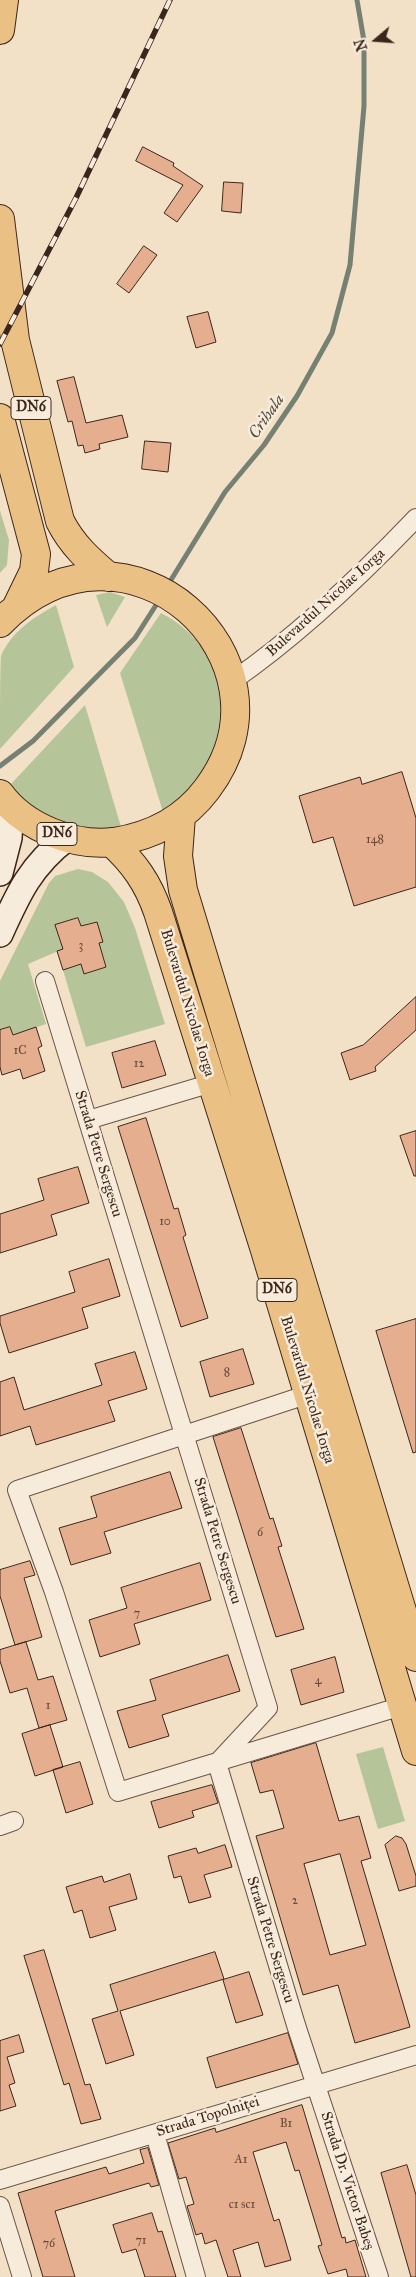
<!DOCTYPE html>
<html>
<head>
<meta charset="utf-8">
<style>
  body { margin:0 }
  #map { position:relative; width:416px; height:2277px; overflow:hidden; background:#f3e1c7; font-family:"IM FELL Great Primer",serif }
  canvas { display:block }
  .north { position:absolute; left:351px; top:15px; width:50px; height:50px; -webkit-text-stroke:4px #f7ecdb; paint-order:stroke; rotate:252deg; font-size:14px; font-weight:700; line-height:20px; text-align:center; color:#3c261b }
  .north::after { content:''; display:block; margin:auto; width:18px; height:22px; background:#3c261b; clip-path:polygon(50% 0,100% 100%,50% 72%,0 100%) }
</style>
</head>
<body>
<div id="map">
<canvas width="416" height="2277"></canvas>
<div class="north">N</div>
</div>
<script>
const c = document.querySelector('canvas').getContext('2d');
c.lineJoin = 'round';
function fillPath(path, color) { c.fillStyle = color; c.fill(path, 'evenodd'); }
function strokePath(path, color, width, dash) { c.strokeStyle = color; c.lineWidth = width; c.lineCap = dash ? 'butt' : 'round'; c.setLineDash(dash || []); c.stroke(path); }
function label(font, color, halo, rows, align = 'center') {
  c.font = font + ' "IM FELL Great Primer",serif'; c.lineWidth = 5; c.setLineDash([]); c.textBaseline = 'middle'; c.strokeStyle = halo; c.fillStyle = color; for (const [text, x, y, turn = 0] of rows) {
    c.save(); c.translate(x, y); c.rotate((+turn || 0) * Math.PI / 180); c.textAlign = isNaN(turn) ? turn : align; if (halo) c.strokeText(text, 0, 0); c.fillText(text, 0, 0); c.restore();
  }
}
const green = new Path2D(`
  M0 511 9 540 7 565 0 573Z
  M110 592 125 597 107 627 96 595Z
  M56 605 74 667 0 749C0 731 0 668 1 656 11 632 34 617 56 605Z
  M161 613C225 645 237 722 198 779 194 785 190 792 185 797 179 803 170 808 163 812L120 673Z
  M85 705 121 827C114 828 106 831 98 831 65 829 28 812 11 784Z
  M78 869 92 872 108 882 124 902 135 928 165 1024 86 1047 63 970 81 964 85 974 106 967 99 943 103 942 96 922 81 926 78 918 56 925 63 949 28 964 46 1024 13 1035 10 1027 0 1030V981L49 883 55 876Z
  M383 1747 405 1821 378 1829 356 1754Z`);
const stream = new Path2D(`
  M166 588 225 492 264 445 297 396 332 333 350 265 364 106V41L357 0
  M0 766 33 741 135 638 158 602`);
const building = new Path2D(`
  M143 147 174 163 173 166 203 186 177 222 164 213 183 185 136 161Z
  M224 182 243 183 241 213 222 211Z
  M144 246 157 255 129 293 117 284Z
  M208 312 216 342 196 348 187 317Z
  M74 377 86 423 122 415 128 437 99 444 100 449 85 453 83 445 78 446 72 421 68 422 57 381Z
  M145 441 171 443 168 472 142 469Z
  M402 772 416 818V887L354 906 333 837 313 843 299 796 360 777 362 784Z
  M78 918 81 926 97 922 103 942 99 943 106 967 84 974 81 964 63 970 57 951 63 949 55 925Z
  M416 997V1030L375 1067 376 1071 350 1080 341 1053 363 1045Z
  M10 1027 13 1035 36 1027 42 1046 38 1048 45 1071 23 1079 20 1069 2 1075 0 1067V1030Z
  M155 1041 166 1075 122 1088 112 1053Z
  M146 1118 174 1209 178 1208 186 1235 183 1237 208 1318 181 1327 118 1127Z
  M416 1131V1176H414L400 1136Z
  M78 1167 89 1203 51 1215 57 1235 0 1253V1214L44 1200 38 1179Z
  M109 1259 120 1296 82 1308 88 1328 9 1353 0 1323V1316L75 1292 69 1272Z
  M416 1319V1452L413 1453 376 1331Z
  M243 1349 254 1384 210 1397 200 1362Z
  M135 1352 147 1389 108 1401 115 1421 36 1445 30 1426 0 1436V1382L14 1377 24 1410 102 1385 95 1364Z
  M241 1428 270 1519 273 1518 282 1546 278 1547 304 1629 276 1637 213 1437Z
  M170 1472 182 1508 104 1532 111 1553 71 1565 59 1528 97 1517 91 1497Z
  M30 1561 35 1575 24 1578 42 1637 15 1645 0 1596V1570Z
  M200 1563 211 1600 134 1624 140 1644 100 1657 89 1620 127 1608 121 1588Z
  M26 1642 38 1680 53 1676 67 1720 39 1728 27 1688 10 1693 0 1661V1650Z
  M228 1655 240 1691 162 1715 169 1736 129 1748 117 1711 156 1700 150 1680Z
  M335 1657 344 1692 301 1705 291 1670Z
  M50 1725 63 1767 35 1776 22 1734Z
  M316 1743 339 1821 359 1816 371 1858 361 1861 410 2027 355 2043 338 1985 303 1995 256 1836 284 1828 273 1790 260 1793 251 1763ZM340 1854 366 1945 330 1955 304 1864Z
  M80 1762 93 1804 66 1813 53 1770Z
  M212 1785 218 1803 192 1811 194 1817 159 1828 151 1802Z
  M396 1836 402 1838 406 1844 416 1876V1886L399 1891 385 1845Z
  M225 1845 232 1867 204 1875 211 1897 189 1903 181 1876 174 1878 168 1856 196 1848 198 1853Z
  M130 1874 137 1899 109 1907 116 1930 90 1938 82 1910 74 1913 66 1887 102 1876 104 1882Z
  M44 1950 85 2085 90 2084 101 2119 81 2124 69 2083 64 2085 24 1956Z
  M215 1952 224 1979 120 2011 134 2055 106 2064 92 2019 118 2011 110 1985Z
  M249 1972 263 2015 236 2023 223 1980Z
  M288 2033 298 2064 216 2088 207 2058Z
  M19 2035 24 2052 7 2057 15 2083 9 2085 16 2106 0 2111V2041Z
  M302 2105 342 2238 345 2237 346 2243 355 2240 366 2277H348L346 2269 328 2274 318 2246 322 2245 299 2170 295 2171 286 2142 253 2152 274 2221 279 2219 291 2260 265 2267 258 2242 233 2250 241 2277H228L216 2240 205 2244 202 2233 196 2235 187 2206 194 2204 186 2177 179 2179 168 2143 215 2128 216 2132Z
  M148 2148 159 2185 151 2187 149 2183 55 2211 75 2277H43L18 2193 106 2167 109 2174 144 2163 140 2150Z
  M407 2165 416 2195V2277H411L381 2173Z
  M152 2213 158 2232 162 2231 176 2277H145L136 2249 122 2253 113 2225Z`);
const minor = new Path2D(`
  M231 682C299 635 359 578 416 518
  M45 981 268 1708 217 1763 296 2025 379 2277
  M88 1120 212 1083
  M309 1394 17 1490 54 1592 118 1792 402 1706
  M0 1826 14 1821
  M155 2134 196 2277
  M0 2180 416 2055
  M0 2206 22 2277`);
const secondary = new Path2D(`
  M0 873 9 838 11 807
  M0 934C18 894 31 865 67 838`);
const primary = new Path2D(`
  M0 30 4 0
  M0 219 15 340 60 521C72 545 89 560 109 577
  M0 418 36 554 34 571 17 606
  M0 623C126 494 305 660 207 789 184 820 152 836 114 842 74 847 24 827 0 794
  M181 816 178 856 183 890 416 1657
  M111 842C134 863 148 883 158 912L264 1247 416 1751`);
const rail = new Path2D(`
  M0 344 76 198 170 0`);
const numberNames = [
  ["148",375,840],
  ["3",81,946],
  ["1C",20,1051],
  ["12",139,1064],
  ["10",165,1222],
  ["8",227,1373],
  ["6",260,1533],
  ["7",137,1614],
  ["4",318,1681],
  ["1",48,1706],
  ["2",295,1901],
  ["B1",286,2124],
  ["A1",241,2160],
  ["c1 sc1",242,2205],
  ["71",141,2241],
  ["76",49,2244]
];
const shields = [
  [31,408,40],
  [57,834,40],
  [277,1290,40]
];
const shieldNames = [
  ["DN6",31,408],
  ["DN6",57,834],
  ["DN6",277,1290]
];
const streetNames = [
  ["Bulevardul Nicolae Iorga",326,603,-42],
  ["Bulevardul Nicolae Iorga",187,1003,73],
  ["Strada Petre Sergescu",98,1154,73],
  ["Bulevardul Nicolae Iorga",307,1390,73],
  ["Strada Petre Sergescu",217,1541,73],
  ["Strada Petre Sergescu",270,1940,73],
  ["Strada Topolniței",208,2117,-17],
  ["Strada Dr. Victor Babeș",347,2181,72]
];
const waterNames = [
  ["Crihala",267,417,-55]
];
fillPath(green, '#b6c499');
strokePath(stream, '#768174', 5);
fillPath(building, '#e4ae8f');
strokePath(building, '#3c261b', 1);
strokePath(minor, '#6a5546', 20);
strokePath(secondary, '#3c261b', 28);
strokePath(primary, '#3c261b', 30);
strokePath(minor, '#f7ecdb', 18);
strokePath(secondary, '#f7ecdb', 25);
strokePath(primary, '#eac084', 28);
strokePath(rail, '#3c261b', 5.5);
strokePath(rail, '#f7ecdb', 4, [11]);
label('12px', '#664838', null, numberNames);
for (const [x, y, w] of shields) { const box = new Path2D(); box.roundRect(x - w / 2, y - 11.5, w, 23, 4); c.fillStyle = '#f7ecdb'; c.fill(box); strokePath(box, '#3c261b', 1); }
label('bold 14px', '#3c261b', null, shieldNames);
label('15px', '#3c261b', '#f7ecdb', streetNames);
label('italic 16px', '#544c40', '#f7ecdb', waterNames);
</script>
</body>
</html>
